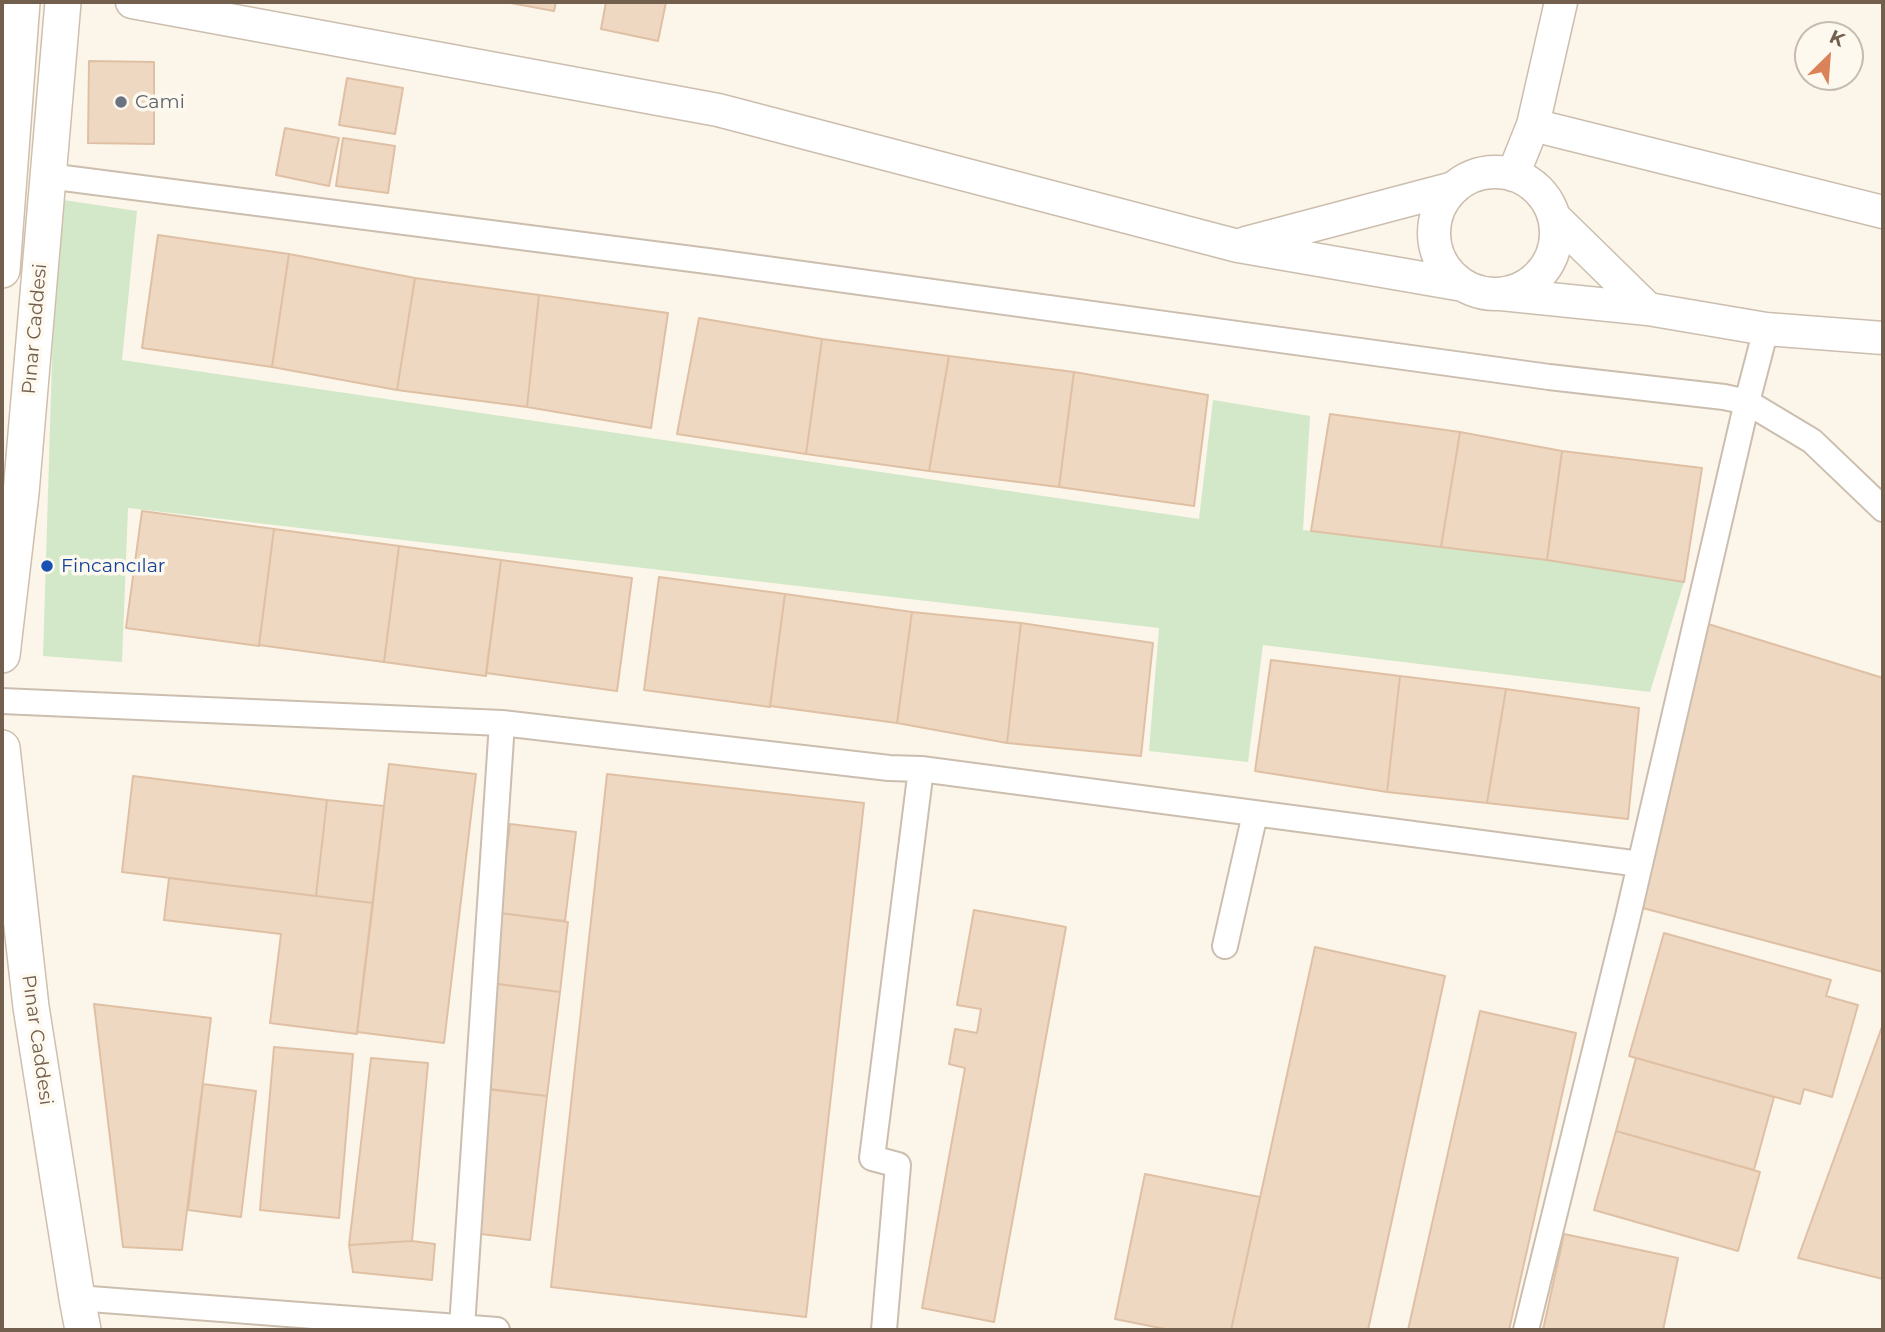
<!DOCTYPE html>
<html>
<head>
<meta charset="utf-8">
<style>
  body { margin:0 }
  #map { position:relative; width:1885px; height:1332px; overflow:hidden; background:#fbf6e9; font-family:Montserrat,sans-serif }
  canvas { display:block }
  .frame { position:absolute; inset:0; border:4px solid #735f4e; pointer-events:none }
  .north { position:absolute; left:1794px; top:21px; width:70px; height:70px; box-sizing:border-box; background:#fef9ef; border:2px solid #c6bbaf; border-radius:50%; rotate:25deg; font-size:19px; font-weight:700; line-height:28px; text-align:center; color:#735f4e }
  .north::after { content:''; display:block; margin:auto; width:24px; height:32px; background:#da8258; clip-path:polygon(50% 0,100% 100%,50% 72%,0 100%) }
</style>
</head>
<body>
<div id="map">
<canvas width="1885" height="1332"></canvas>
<div class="frame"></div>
<div class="north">K</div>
</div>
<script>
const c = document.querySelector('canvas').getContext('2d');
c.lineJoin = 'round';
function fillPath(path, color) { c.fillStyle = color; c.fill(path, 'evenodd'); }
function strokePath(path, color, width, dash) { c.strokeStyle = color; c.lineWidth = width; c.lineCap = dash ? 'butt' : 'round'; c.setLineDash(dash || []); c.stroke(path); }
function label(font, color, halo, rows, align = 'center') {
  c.font = font + ' Montserrat,sans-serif'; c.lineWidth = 7; c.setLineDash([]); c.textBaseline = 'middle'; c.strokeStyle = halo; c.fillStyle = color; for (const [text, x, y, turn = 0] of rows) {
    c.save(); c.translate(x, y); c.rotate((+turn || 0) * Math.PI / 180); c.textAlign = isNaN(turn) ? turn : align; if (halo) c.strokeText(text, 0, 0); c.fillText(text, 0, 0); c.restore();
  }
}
const green = new Path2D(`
  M57 199 137 211 122 360 1199 519 1213 400 1310 416 1303 530 1547 560 1684 582 1650 692 1263 645 1248 762 1149 751 1159 628 128 508 122 662 43 656Z`);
const building = new Path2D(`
  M505 2H556L554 11Z
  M606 2H666L658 41 601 29Z
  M89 61 154 62V144L88 143Z
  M347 78 403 88 395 134 339 125Z
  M285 128 339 138 329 186 276 175Z
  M343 138 395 146 388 193 336 186Z
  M158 235 289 254 272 367 142 348Z
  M289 254 415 278 397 390 272 367Z
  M415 278 539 295 527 407 397 390Z
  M539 295 668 313 651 428 527 407Z
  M699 318 822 339 806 454 677 434Z
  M822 339 949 356 929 471 806 454Z
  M949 356 1074 372 1059 487 929 471Z
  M1074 372 1208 395 1194 506 1059 487Z
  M1330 414 1460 432 1441 547 1311 531Z
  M1460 432 1562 451 1547 560 1441 547Z
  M1562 451 1702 468 1684 582 1547 560Z
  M142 511 274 529 259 646 126 628Z
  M274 529 399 546 384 662 259 645Z
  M399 546 501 560 486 676 384 662Z
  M501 560 632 578 617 691 486 673Z
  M659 577 785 594 770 707 644 690Z
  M785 594 912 612 897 723 770 706Z
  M912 612 1021 623 1007 743 897 723Z
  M1021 623 1153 643 1141 756 1007 743Z
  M1708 624 1883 678V972L1639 907Z
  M1271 660 1400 676 1387 792 1255 771Z
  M1400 676 1506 689 1487 803 1387 792Z
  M1506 689 1639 708 1628 819 1487 803Z
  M389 764 476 774 444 1043 357 1032Z
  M607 774 864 803 806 1317 551 1287Z
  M133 776 327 800 316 896 122 872Z
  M327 800 384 806 373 903 316 896Z
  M510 824 576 832 565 921 499 913Z
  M169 878 373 903 357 1034 270 1023 281 934 164 920Z
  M974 910 1066 927 994 1322 922 1308 965 1068 949 1064 955 1029 977 1033 981 1009 957 1005Z
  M500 913 568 922 560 992 491 983Z
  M1664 933 1831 980 1826 996 1858 1005 1832 1097 1804 1089 1800 1104 1629 1056Z
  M1315 947 1445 976 1368 1330H1231Z
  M497 984 560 992 547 1096 484 1089Z
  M94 1004 211 1018 182 1250 123 1247Z
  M1480 1011 1576 1033 1509 1330H1408Z
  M1883 1024V1279L1798 1258Z
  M274 1047 353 1054 339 1218 260 1210Z
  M371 1058 428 1063 412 1241 349 1245Z
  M1636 1058 1774 1097 1754 1170 1616 1131Z
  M203 1084 256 1091 241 1217 188 1210Z
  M490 1089 547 1096 530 1240 473 1233Z
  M1616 1131 1760 1172 1738 1251 1594 1210Z
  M1145 1174 1260 1197 1231 1330H1170L1115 1319Z
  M1564 1234 1678 1258 1663 1330H1543Z
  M412 1241 435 1244 432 1280 353 1272 349 1245Z`);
const minor = new Path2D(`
  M48 176 715 262 1549 377 1724 397 1747 402 1812 441 1883 509
  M2 701 502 723 889 768 921 769 1640 864
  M1225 946 1255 814
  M77 1298 497 1330
  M462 1327 502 723
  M884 1330 898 1165 872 1158 921 769
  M1526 1330 1628 916 1747 402 1766 329`);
const tertiary = new Path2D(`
  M132 2 718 110 1238 246 1463 285
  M1533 125 1883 212
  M1434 233a61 61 0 1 1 122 0a61 61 0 1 1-122 0Z
  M1513 175 1533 125 1561 2
  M1555 218 1648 309
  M1246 243 1454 188
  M1501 294 1648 309 1766 329 1883 338`);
const secondary = new Path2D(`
  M2 270 22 2
  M2 655 21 493 63 2
  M2 748 31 1007 77 1298 83 1330`);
const markers = [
  [121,102,7,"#6b7280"],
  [47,566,7,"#1a4fb4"]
];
const worshipNames = [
  ["Cami",135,102]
];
const streetNames = [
  ["Pınar Caddesi",35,329,-85],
  ["Pınar Caddesi",37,1040,82]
];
const transitNames = [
  ["Fincancılar",61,566]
];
fillPath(green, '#d2e8c8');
fillPath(building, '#eed8c2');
strokePath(building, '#dfc0a4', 2);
strokePath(minor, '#ccbeaf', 28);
strokePath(tertiary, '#ccbeaf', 35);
strokePath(secondary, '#cfbfad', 38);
strokePath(minor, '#fff', 24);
strokePath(tertiary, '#fff', 32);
strokePath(secondary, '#fff', 35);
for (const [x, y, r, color] of markers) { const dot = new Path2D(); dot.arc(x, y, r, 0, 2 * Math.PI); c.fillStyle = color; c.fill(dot); strokePath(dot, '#fef9ef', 2.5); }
label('19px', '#5b616d', '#fef9ef', worshipNames, 'left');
label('19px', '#735f4e', '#fef9ef', streetNames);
label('19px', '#164399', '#fef9ef', transitNames, 'left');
</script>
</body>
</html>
